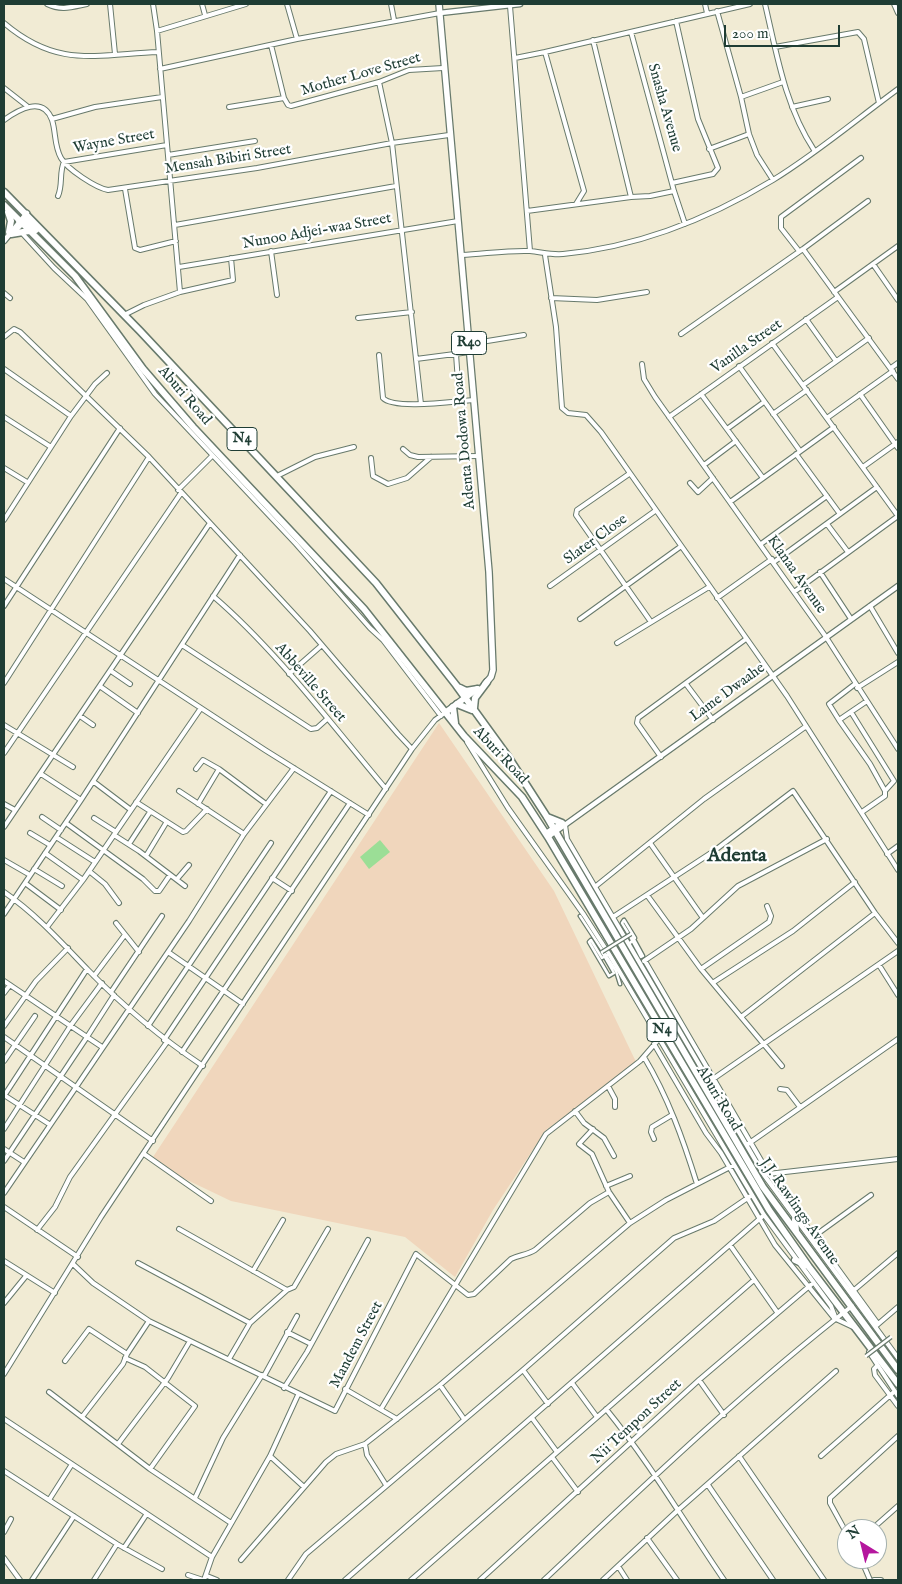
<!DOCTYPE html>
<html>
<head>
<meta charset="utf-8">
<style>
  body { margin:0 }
  #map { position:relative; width:902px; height:1584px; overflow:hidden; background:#f1ebd4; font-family:"IM FELL English",serif }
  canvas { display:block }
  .frame { position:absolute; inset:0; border:5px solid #1f3d34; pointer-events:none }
  .north { position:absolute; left:837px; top:1519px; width:50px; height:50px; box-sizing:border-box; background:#fff; border:1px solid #a5b1ae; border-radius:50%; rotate:324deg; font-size:14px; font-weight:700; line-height:20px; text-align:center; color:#1f3d34 }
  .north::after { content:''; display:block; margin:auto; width:18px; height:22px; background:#b5179e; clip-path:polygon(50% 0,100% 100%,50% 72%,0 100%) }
  .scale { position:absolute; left:724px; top:25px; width:116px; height:22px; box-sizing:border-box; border:2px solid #1f3d34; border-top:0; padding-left:6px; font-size:15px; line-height:18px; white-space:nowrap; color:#1f3d34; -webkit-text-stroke:4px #fff; paint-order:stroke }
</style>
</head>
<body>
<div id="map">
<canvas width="902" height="1584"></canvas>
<div class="frame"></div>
<div class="north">N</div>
<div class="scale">200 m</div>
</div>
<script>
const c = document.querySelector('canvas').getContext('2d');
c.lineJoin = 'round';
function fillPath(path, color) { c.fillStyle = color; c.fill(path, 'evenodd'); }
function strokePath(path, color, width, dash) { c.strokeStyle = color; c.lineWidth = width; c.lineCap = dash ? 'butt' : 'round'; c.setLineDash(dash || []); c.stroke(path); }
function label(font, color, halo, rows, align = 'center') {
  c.font = font + ' "IM FELL English",serif'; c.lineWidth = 4.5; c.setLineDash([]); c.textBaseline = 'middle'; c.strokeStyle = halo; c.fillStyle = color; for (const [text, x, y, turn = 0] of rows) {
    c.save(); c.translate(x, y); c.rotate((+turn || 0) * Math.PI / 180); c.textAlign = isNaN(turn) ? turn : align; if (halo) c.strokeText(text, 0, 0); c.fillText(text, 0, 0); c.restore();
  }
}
const built = new Path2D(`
  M439 723 554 891 637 1064 546 1130 493 1210 455 1277 405 1237 231 1201 183 1178 153 1157Z`);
const green = new Path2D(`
  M380 840 390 852 369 869 360 857Z`);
const pedestrian = new Path2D(`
  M580 916 616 971 620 984
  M629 944 635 938 624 920 622 923C629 934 635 945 641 957L643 956 631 934
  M602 952 614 973 609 976 589 942 591 940 602 958 609 954`);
const minor = new Path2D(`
  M47 4C61 11 72 7 87 4
  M110 4 115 54
  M202 4 205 15
  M287 4 297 39
  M391 4 394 20
  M705 4 707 13
  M765 4C777 55 785 106 814 150
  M894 4 898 13
  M510 6 530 251
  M717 11 741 97 749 134 757 155 773 180
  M4 23C57 68 94 55 158 52
  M157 31 246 4
  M631 32 674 191 685 224
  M593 40 631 197
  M271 45 284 98 288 105 291 106 379 82 409 70 443 68
  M775 47 858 32 864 39 879 103
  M545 52 584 191 576 204
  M515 58 545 52 750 4
  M160 69 297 39 440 13
  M379 82 392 143 421 404
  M4 88 27 106
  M741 97 783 82
  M229 107 284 98
  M792 107 828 99
  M52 119 95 107 162 97
  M4 120C18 110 43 95 52 120 56 132 54 146 61 158 67 169 96 188 108 190L257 168 392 143 449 135
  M709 149 749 134
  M168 155 255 141
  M672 183 713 174 718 168 698 119 676 21
  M125 189 135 248 140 250 176 241
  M58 196C63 185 59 172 64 162L167 145
  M527 211 631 197 650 196 674 191
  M175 225 396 186
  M21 232 54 268 87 299 155 394 296 544 370 628 383 640 441 716
  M803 249 898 379
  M271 251 277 295
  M799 251 781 228V217L861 158
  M462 255C484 254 508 250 530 251 541 252 551 255 563 254 637 247 710 218 773 180 817 153 857 119 898 89
  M545 255 556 327 562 408 568 413 586 415 601 432 787 696 898 870
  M873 264 898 300
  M179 267 458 221
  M180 292 233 280 231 258
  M834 292 898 246
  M4 293 10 298
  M551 298 597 300 647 292
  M124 315 144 305 180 292 157 31 153 4
  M358 318 412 312
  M806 319 836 361
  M681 334 803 249 868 201
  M4 337 14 329 20 332 149 457 310 631 398 734 412 749
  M772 343 898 516
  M469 344 524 335
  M456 354 458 382
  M379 355 383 398C394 410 456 401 473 400
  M416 359 470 352
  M642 364 644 379 655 397 826 637 898 749
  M739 366 800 451
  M891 368 898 363
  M4 369 71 416
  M803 385 869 338
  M701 394 763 478
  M860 394 898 448
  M773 414 807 390
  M4 417 51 447
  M669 417 838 297
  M827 418 893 371
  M727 429 764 402
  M403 449 410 455 418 457 478 456
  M796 454 840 514
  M371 458 373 476 388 484 407 478 431 457
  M704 465 736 441
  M863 467 898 442
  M4 468 27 482
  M629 474 577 510 576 515 651 622
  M277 476 315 457 354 447
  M690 483 698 492 713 478
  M178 490 212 456
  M730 502 834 427
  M4 520 71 416 95 384 107 373
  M827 524 848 552
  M761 544 827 496
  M774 562 877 487
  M820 572 851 619
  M4 579 265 750 369 815
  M550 586 655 511
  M794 592 898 516
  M213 596C276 650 332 725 386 789
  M717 598 772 559
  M4 606 120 428
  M870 606 898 653
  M580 619 680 547
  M617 643 709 587
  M182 645 311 729 317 728 327 719
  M111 671 130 684
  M289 674 322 645
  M4 683 149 457
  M686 684 713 720
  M101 687 138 713
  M857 688 898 662
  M867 701 839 720 870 764 885 791
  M851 712 894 781 885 791V796L862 812
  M80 716 93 725
  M839 720 829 704 855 684
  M4 725 73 767
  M467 742 508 808 584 915 609 954 764 1215 831 1306 836 1319 853 1327
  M4 753 181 493
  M661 757 637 723 638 718 746 639
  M196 769 203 760 219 769
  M41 774 81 800
  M94 782 131 810
  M179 791 244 834
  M136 802 183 832 186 831 207 809
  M4 804 15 810
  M198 804 219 769 266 804
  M42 817 61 830
  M94 818 116 832
  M66 823 143 879 155 891H159L170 875
  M565 825 567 839 764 1175 898 1358
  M4 827 210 523
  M30 833 50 845
  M114 835 139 851 185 886
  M56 837 95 862
  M650 843 703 918
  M129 844 150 812
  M45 853 83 880
  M887 854 898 846
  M146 856 166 823
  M4 860 30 875
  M34 869 62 886
  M89 871 105 884 119 903
  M272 878 292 891
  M177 879 189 865
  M25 883 61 910
  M596 886 704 799 805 727
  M4 892C36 914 61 942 88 970 123 1006 161 1038 203 1066
  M647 895 701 969 782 1066
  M4 914 81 800 240 555
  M613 917 714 851 793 791 875 913 898 943
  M116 923 139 952
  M47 927 83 880 201 708
  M168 952 243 1004
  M644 961 691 929 738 886 827 839
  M645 961 769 1174 878 1324
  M879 965 898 995
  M701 969 769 922 771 916 767 906
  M94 976 124 936
  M4 981 87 1037 114 995
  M714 982 793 931 855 882
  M111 992 162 916
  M4 993 10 985
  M741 1017 875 913
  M4 1026 36 981 68 948
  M148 1026 271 843
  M4 1037 153 1141
  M164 1040 331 791
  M654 1044 706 1133 721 1153 775 1245 834 1318
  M182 1052 350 803
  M644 1057C668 1097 683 1139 697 1184
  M4 1061 35 1016
  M713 1079 898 951
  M608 1086 615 1099V1107
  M780 1089 787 1090 800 1107
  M4 1095 49 1124
  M4 1096 87 969
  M575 1111 584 1123 604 1138 614 1156
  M4 1129 71 1025 102 983
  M593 1129 579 1144 592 1154 609 1192 630 1223
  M654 1139 651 1132 652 1127 672 1115
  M748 1144 898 1039
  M4 1149 24 1162
  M144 1154 211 1201
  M4 1161 87 1037 102 1047
  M768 1174 898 1159
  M606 1186 630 1176
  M4 1193 189 921 244 834 294 768
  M4 1207 78 1257
  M179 1229 287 1290
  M37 1230 55 1207 70 1177 167 1042
  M813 1237 871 1195
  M730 1245 777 1312
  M4 1261 55 1293
  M138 1263 250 1323
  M73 1264 93 1283 149 1321 335 1411 416 1254 468 1295 474 1294 511 1259C519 1255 527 1255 535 1250L590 1203 609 1192
  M253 1271 283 1220
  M853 1291 898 1253
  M4 1303 26 1276
  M877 1325 898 1307
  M287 1332 311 1344
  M869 1352 898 1396
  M125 1358 145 1367 195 1406 150 1469
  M229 1359 250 1323 287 1290 294 1287 328 1229
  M65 1361 89 1329 127 1354
  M877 1366 874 1369 875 1375 898 1406
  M523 1370 548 1404
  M4 1374 101 1217 412 749 435 720 446 712
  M264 1376 297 1316
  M699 1380 724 1415
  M572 1383 597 1417
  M440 1385 464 1419
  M284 1388 307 1352 368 1240
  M345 1389 397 1419
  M49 1392 150 1469 231 1523
  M381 1409 546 1134 640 1061 659 1039
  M606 1409C650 1463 685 1523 724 1580
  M82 1417 123 1364 127 1354 149 1321
  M532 1418 557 1452
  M4 1419 212 1557
  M118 1444 168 1378 190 1341
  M365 1444 367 1455 386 1485
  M270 1456 304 1487
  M739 1456 824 1580
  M821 1456 895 1391
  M552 1457 578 1492
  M4 1471 117 1544 162 1569
  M708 1485 773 1580
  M195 1498 223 1438 262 1375
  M49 1500 72 1464
  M872 1529 898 1506
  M4 1532 11 1519
  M847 1534 830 1503V1498L898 1436
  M647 1538 677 1580
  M124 1548 146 1515
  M4 1558 20 1580
  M861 1559 870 1580
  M241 1560 326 1462 336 1454 365 1444 440 1385 630 1223 666 1200 734 1165
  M618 1566 627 1580
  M188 1575 203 1580
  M207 1576 217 1580
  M32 1580 74 1516
  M94 1580 117 1544
  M204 1580 212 1557 270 1456 298 1395
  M288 1580 306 1554 523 1370 674 1238 714 1221 752 1195
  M345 1580 764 1215
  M411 1580 754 1280
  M480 1580 699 1380 813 1283
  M544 1580C644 1486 743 1391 852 1306
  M603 1580 677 1511 836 1371
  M874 1580H881`);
const tertiary = new Path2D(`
  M440 13 520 4
  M12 234 24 222
  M4 241 27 213
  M546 833 562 823
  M548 837 898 586`);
const primary = new Path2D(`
  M439 4 489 572 493 670 491 677 485 684
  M446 712 477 689`);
const trunk = new Path2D(`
  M4 192 140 331 376 583 456 685 509 758 547 817 763 1187 898 1370
  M4 205 75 276 143 369 193 427 364 609 464 736 522 797 548 837 769 1210 809 1267 898 1384
  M8 212 11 221 9 232
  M19 221 26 220 36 230
  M11 234 29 231
  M460 688 466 691 478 689
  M457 704 472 710
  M453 707 455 723
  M474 708 475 698 487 682
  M547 817 562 823
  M795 1220 796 1231
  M795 1260 808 1266`);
const pedestrianBridge = new Path2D(`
  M602 952 631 934
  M866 1356 891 1337`);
const shields = [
  [469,343,35],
  [242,439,30],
  [662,1030,30]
];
const shieldNames = [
  ["R40",469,343],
  ["N4",242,439],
  ["N4",662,1030]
];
const streetNames = [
  ["Mother Love Street",361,75,-16],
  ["Snasha Avenue",664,108,74],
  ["Wayne Street",114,142,-10],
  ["Mensah Bibiri Street",228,160,-9],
  ["Nunoo Adjei-waa Street",317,232,-10],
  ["Vanilla Street",747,347,-35],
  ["Aburi Road",184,396,49],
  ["Adenta Dodowa Road",465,441,-95],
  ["Slater Close",596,540,-36],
  ["Klanaa Avenue",796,575,55],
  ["Abbeville Street",310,683,49],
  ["Lame Dwaahe",728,693,-36],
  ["Aburi Road",500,756,47],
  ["Aburi Road",718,1099,59],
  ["J.J. Rawlings Avenue",799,1212,55],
  ["Mandem Street",357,1345,-62],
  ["Nii Tempon Street",637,1422,-43]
];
const districtNames = [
  ["Adenta",737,857]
];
fillPath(built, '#f0d6bc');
fillPath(green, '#9bde96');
strokePath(pedestrian, '#687a6c', 5);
strokePath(minor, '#687a6c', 6);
strokePath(tertiary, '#687a6c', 7);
strokePath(primary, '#687a6c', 8);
strokePath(trunk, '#687a6c', 9);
strokePath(pedestrian, '#fff', 2.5);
strokePath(minor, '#fff', 4);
strokePath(tertiary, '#fff', 4.5);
strokePath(primary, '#fff', 5.5);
strokePath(trunk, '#fff', 6);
strokePath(pedestrianBridge, '#687a6c', 5, []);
strokePath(pedestrianBridge, '#fff', 2.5);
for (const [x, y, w] of shields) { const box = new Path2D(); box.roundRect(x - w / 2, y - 11.5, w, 23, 4); c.fillStyle = '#fff'; c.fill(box); strokePath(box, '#1f3d34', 1); }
label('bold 14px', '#1f3d34', null, shieldNames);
label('15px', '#1f3d34', '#fff', streetNames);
label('bold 20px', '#1f3d34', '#fff', districtNames);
</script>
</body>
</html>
